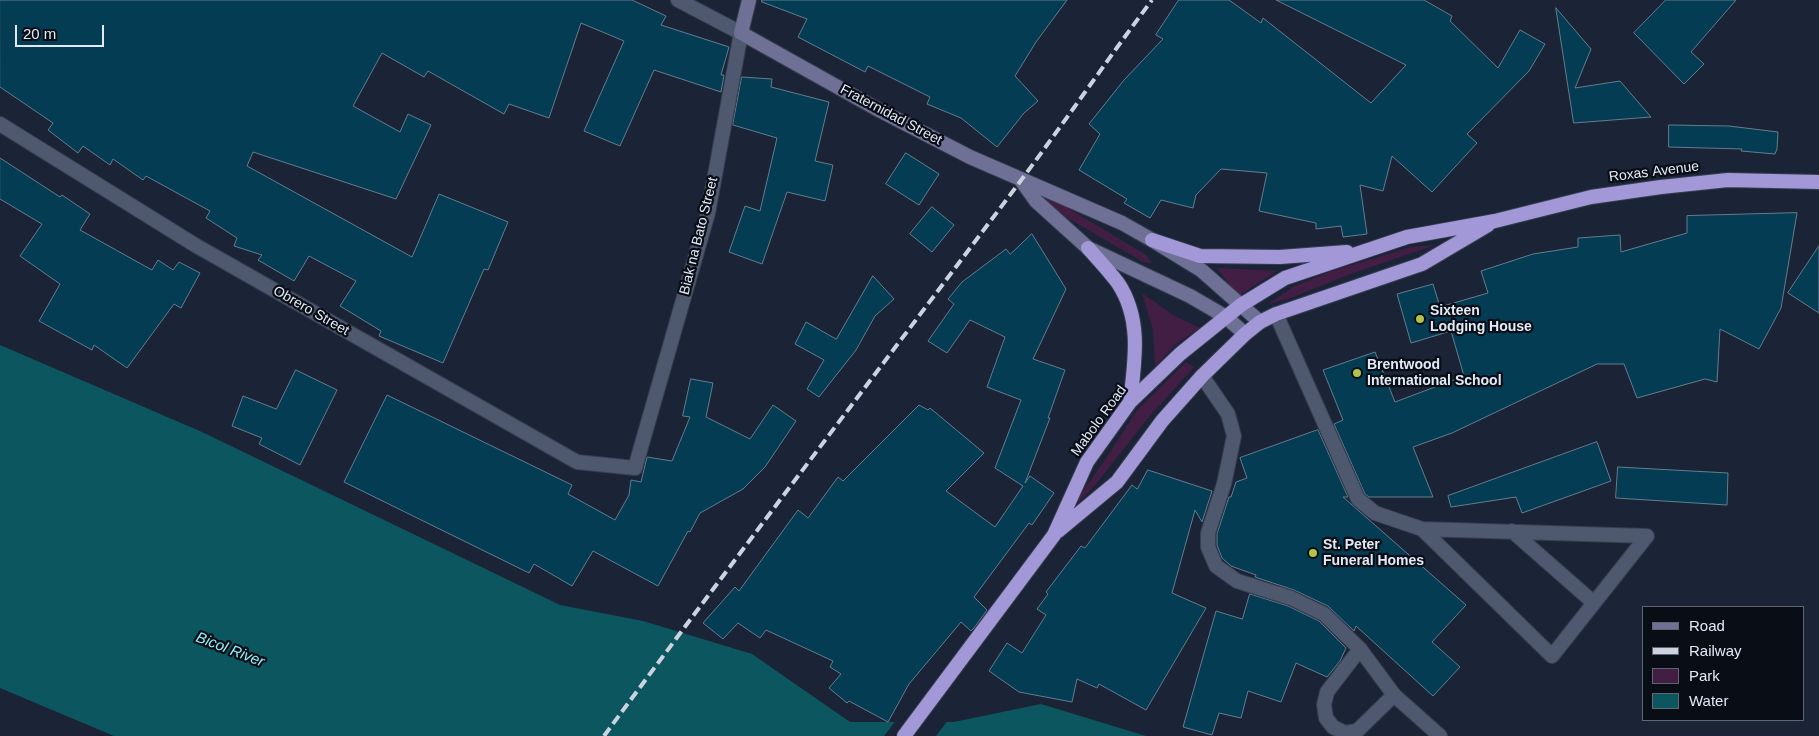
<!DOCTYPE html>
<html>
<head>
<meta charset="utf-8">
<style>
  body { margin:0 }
  #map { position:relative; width:1819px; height:736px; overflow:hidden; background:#1b2437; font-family:Helvetica,sans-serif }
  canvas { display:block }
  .legend { position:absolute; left:1642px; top:606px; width:162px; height:115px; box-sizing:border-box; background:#090d16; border:1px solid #606570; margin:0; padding:6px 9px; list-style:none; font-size:15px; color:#e3eaf7 }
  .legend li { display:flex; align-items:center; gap:10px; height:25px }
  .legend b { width:25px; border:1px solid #606570 }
  .scale { position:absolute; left:15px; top:25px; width:89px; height:22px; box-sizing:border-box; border:2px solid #e3eaf7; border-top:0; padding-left:6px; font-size:15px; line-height:18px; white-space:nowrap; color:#e3eaf7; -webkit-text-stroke:4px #090d16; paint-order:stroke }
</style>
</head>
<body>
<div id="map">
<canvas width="1819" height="736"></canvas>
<ul class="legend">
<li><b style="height:6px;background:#6e7095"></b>Road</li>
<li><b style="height:6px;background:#cbd3e0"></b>Railway</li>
<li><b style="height:14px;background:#421e45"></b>Park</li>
<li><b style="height:14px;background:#0c575f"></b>Water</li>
</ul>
<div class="scale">20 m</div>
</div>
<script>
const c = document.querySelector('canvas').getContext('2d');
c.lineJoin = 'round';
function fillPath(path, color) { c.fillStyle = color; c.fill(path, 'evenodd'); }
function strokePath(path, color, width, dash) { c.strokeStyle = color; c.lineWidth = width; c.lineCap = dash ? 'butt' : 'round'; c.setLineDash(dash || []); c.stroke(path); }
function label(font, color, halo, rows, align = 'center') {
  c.font = font + ' Helvetica,sans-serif'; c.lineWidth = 4.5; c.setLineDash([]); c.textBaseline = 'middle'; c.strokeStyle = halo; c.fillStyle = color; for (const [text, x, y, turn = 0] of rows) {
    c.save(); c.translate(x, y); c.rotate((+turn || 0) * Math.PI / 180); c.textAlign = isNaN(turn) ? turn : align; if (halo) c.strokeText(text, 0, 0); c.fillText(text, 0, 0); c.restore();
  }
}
const green = new Path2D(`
  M1046 199 1056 201 1146 255 1152 263 1143 262 1049 207Z
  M1435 245 1348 275 1291 298 1268 304 1293 287 1332 271 1411 247Z
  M1217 268 1277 271 1238 296Z
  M1142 293 1173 315 1200 328 1176 344 1155 366 1153 330Z
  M1186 362 1194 367 1148 418 1096 484 1067 514 1109 454 1137 410Z`);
const water = new Path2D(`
  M0 345 202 432 560 605 643 621 752 654 850 722H954L1041 704 1146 736H114L0 688Z`);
const pier = new Path2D(`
  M897 719H949L936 736H884Z`);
const building = new Path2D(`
  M0 0H632L666 16 661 25 729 47 721 75H724L721 92 654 70 620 146 584 131 624 41 581 23 549 118 509 104 504 114 428 71 424 77 382 53 353 106 400 132 408 114 431 125 396 199 253 152 247 166 412 257 439 194 508 222 488 270 484 269 443 363 379 336 381 331 340 306 356 281 309 256 294 281 258 260 262 255 234 246 237 238 206 218 210 211 146 176 143 180 113 159 110 165 83 146 78 153 48 130 53 123 0 87Z
  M762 0H1067L1036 42 1015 76 1038 101 1024 113 997 147 961 118 927 104 930 97 868 66 865 72 798 37 807 19 762 2Z
  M1179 0H1229L1261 23 1263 18 1371 103 1406 65 1276 0H1424L1452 16 1450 21 1498 68 1520 30 1545 44 1529 71 1467 134 1477 143 1432 192 1392 156 1383 191 1360 185 1367 234 1343 237 1341 226 1316 229V223L1259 211 1267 173 1221 169 1196 195 1193 208 1161 200 1150 218 1124 203 1127 199 1079 170 1100 134 1089 124 1124 80 1163 39 1156 35Z
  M1666 0H1736L1691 52 1704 64 1684 84 1634 33Z
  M1556 8 1591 49 1575 88 1620 81 1651 117 1574 123Z
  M742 77 772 79 771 87 829 102 815 161 833 165 825 201 787 192 762 264 729 252 745 206 760 211 777 138 733 125Z
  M1669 125 1729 126 1778 132 1777 149 1775 154 1741 151 1742 149 1669 147Z
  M906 153 939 174 919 205 886 184Z
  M0 158 60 197 62 195 90 214 80 230 152 270 158 260 173 270 179 262 200 273 181 308 174 304 127 368 94 345 92 350 39 321 60 284 20 256 42 224 0 199Z
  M932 207 954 225 932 252 910 234Z
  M1797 213 1781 308 1759 349 1720 329 1717 382 1705 379 1637 398 1624 364H1597L1452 433 1413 447 1433 497H1369L1365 494 1334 424 1343 420 1323 370 1375 352 1395 402 1464 376 1451 331 1411 343 1397 294 1433 284 1440 307 1488 293 1481 271 1533 254 1578 247V238L1620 235 1621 252 1687 233V216Z
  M1032 234 1066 289 1033 359 1065 370 1048 418H1050L1025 483 1030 476 1054 493 1032 525 1029 523 974 597 987 610 974 628 971 631 961 622 909 684 888 722 849 701 847 703 829 688 841 674 830 667 833 661 766 630 760 638 738 623 723 639 703 623 735 587 739 591 798 510 808 518 838 477 843 481 919 405 928 410 930 408 984 453 946 491 995 527 1023 486 995 468 1021 400 987 387 1005 337 970 320 947 353 928 341 954 304 948 299 962 282 1006 249 1010 254Z
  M1819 246V313L1788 293Z
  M873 276 894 299 875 316 856 350 819 397 807 389 824 360 795 344 806 322 836 339Z
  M296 370 337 390 300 465 259 444 262 438 232 426 243 396 276 409Z
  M691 379 713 383 706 417 750 439 773 405 796 421 765 467 743 489 700 513 690 532 688 531 658 586 593 551 572 586 534 564 529 573 344 482 387 395 572 485 568 494 615 520 629 495 631 480 641 482 647 457 672 461 690 417 683 416Z
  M1318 430 1348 497H1343L1466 605 1432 642 1460 667 1433 696 1356 626 1354 631 1328 606 1294 590 1255 577 1256 575 1231 566 1222 558 1217 545V534L1229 497H1231L1236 482 1247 478 1240 458Z
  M1597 442 1611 481 1522 513 1516 497 1451 507 1448 496Z
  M1618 467 1728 473 1727 505 1616 498Z
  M1148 470 1212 491 1202 522 1195 510 1172 593 1206 608 1146 710 1099 684 1097 688 1077 679 1072 702 1019 692 989 671 1007 643 1022 653 1046 615 1037 609 1048 594 1046 592 1081 546 1085 548 1132 485 1137 489Z
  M1250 594 1288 606 1319 621 1346 648 1340 661 1327 677 1296 663 1281 702 1248 691 1241 718 1219 713 1212 735 1183 727 1216 611 1242 619Z`);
const service = new Path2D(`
  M1276 314 1358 499 1375 513 1422 529 1647 536 1552 656 1422 529
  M1512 531 1594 603
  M1360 649 1327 692 1324 705 1326 718 1333 727 1345 733 1357 731 1394 695`);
const minor = new Path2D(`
  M0 124 195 245 577 462 635 468 708 213 741 33
  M1202 376 1228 414 1234 436 1224 484 1208 533V547L1216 566 1237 581 1291 598 1324 614 1360 649 1394 695 1440 736`);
const tertiary = new Path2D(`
  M678 0 741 33`);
const secondary = new Path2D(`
  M749 0 741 33 877 109 970 157 1122 223 1152 240 1201 270 1260 322
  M1021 180 1036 201 1088 248 1190 296 1226 317 1245 334`);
const trunk = new Path2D(`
  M1152 240 1200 256 1280 257 1347 252
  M1088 248C1098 259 1109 271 1118 283 1142 319 1135 361 1130 402
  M1058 531 1117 482 1162 421 1202 376 1245 334 1260 322 1276 314 1422 264 1488 225
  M904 736 1054 535 1087 462 1130 402 1180 354 1226 317 1241 305 1285 278 1407 237 1495 221 1591 197 1661 187 1728 180 1819 182`);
const rail = new Path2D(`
  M604 736C741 550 881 367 1019 183 1064 123 1107 60 1152 0`);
const markers = [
  [1420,319,5,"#b3c24b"],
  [1357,373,5,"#b3c24b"],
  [1313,553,5,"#b3c24b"]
];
const streetNames = [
  ["Fraternidad Street",891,115,28],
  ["Roxas Avenue",1654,172,-7],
  ["Biak na Bato Street",699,236,-76],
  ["Obrero Street",311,311,30],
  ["Mabolo Road",1099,421,-54]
];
const poiNames = [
  ["Sixteen",1430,311],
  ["Lodging House",1430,327],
  ["Brentwood",1367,365],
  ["International School",1367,381],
  ["St. Peter",1323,545],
  ["Funeral Homes",1323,561]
];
const waterNames = [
  ["Bicol River",230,650,21]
];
fillPath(green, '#421e45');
fillPath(water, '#0c575f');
fillPath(pier, '#1b2437');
fillPath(building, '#043c54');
strokePath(building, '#637d8c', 1);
strokePath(service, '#373e4e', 16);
strokePath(minor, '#373e4e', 16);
strokePath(tertiary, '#373e4e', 16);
strokePath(secondary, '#373e4e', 16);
strokePath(trunk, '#373e4e', 16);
strokePath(service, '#4e586e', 14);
strokePath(minor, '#4e586e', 14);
strokePath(tertiary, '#4e586e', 14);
strokePath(secondary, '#6e7095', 14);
strokePath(trunk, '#a297d7', 14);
strokePath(rail, '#cbd3e0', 4, [10, 5]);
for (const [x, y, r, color] of markers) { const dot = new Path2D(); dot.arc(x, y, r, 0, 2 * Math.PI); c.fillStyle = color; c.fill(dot); strokePath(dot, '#090d16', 2); }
label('14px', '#e3eaf7', '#090d16', streetNames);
label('bold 14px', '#e3eaf7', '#090d16', poiNames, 'left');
label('italic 15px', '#91f1fc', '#090d16', waterNames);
</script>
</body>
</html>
